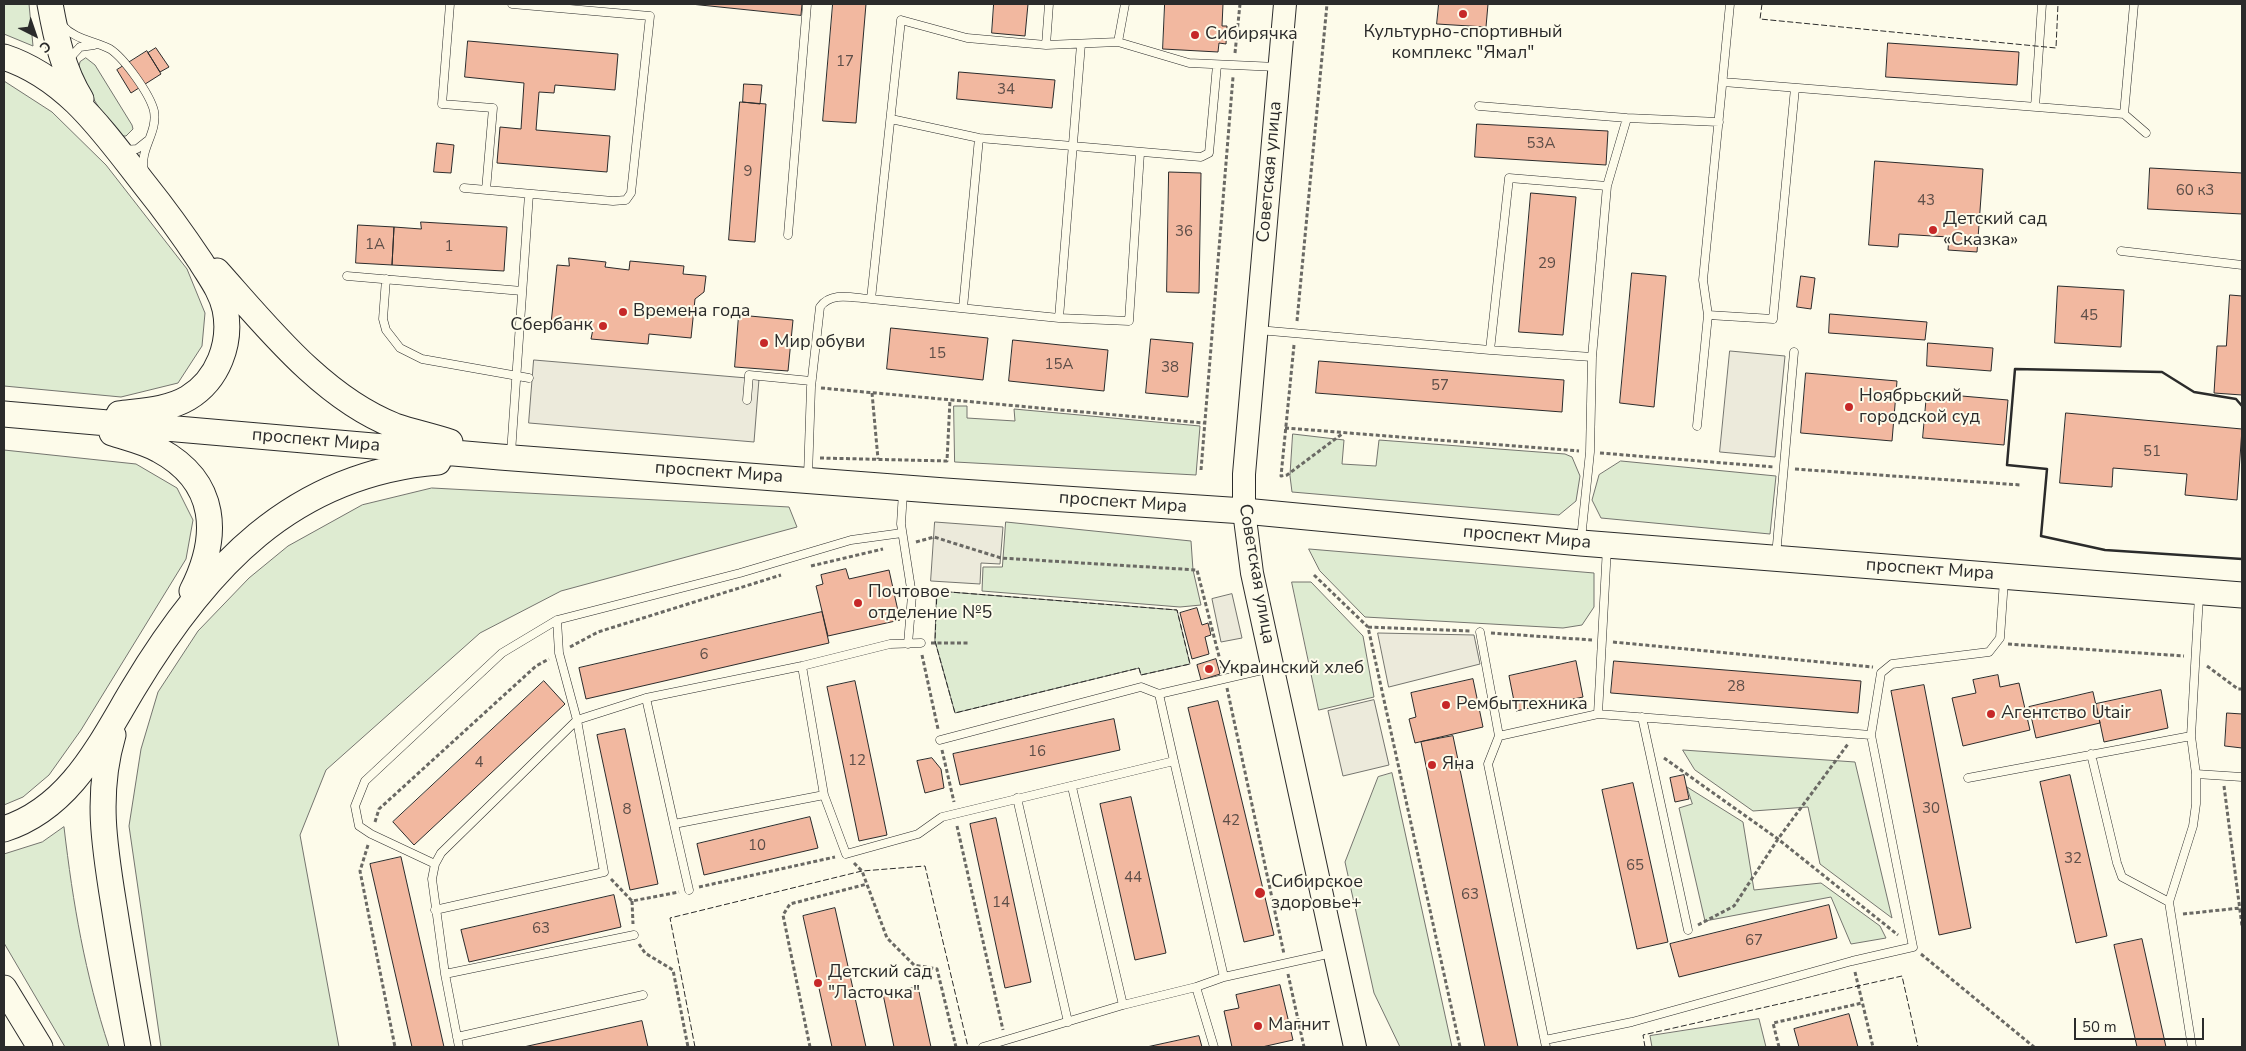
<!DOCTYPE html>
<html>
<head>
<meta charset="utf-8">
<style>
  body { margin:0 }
  #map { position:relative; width:2246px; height:1051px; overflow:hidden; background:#fdfbea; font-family:"Nunito Sans",sans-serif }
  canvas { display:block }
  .frame { position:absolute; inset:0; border:5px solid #2b2b2b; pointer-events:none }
  .north { position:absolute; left:10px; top:10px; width:50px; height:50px; -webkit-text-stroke:4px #fdfbea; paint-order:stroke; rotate:139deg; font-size:14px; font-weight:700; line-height:20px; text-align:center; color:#2b2b2b }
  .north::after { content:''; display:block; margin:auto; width:18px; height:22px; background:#2b2b2b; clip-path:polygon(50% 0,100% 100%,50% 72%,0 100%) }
  .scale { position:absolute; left:2074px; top:1018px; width:130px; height:22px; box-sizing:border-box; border:2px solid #2b2b2b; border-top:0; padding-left:6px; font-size:15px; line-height:18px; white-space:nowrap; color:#2b2b2b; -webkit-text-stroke:4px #fdfbea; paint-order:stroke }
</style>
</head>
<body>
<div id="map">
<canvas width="2246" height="1051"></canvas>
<div class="frame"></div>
<div class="north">С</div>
<div class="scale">50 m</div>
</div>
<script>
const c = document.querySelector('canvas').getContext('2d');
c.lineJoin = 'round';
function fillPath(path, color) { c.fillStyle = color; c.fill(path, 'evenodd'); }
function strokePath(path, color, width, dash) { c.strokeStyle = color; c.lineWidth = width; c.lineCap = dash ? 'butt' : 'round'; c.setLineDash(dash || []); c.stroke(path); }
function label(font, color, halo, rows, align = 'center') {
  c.font = font + ' "Nunito Sans",sans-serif'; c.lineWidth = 4; c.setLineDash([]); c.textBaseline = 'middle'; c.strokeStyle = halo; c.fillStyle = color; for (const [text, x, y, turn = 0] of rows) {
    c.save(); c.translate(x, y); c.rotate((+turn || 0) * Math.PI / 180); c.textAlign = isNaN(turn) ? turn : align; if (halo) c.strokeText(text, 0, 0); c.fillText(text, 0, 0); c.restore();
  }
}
const green = new Path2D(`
  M4 4H29L33 46 4 34Z
  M86 58 95 65 132 125 133 129 126 136H123C108 124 82 85 79 66L80 62Z
  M4 81 52 112 106 165 187 269 205 313 202 346 178 383 121 397 4 386Z
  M954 406H967V418L1015 421 1014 409 1200 426 1196 475 955 462Z
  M1293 434 1344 440 1342 464 1376 466 1379 440 1565 454 1572 457 1580 476 1576 501 1559 515 1292 492 1290 476Z
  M4 450 136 464 177 488 193 520 186 559 81 730 49 775 23 797 4 805Z
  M1621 461 1776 476 1770 534 1601 518 1592 500 1599 475Z
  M432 488 789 507 797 527 561 591 480 633 326 770 300 835 339 1047H161L129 826 141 749 158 692 198 631 249 578 288 546 362 505Z
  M1006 522 1191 541 1193 570 1201 605 1180 607 982 591 983 567H1002Z
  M1309 549 1594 573V607L1582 625 1563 628 1365 617 1320 571Z
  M1292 582H1311L1363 636 1374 697 1319 710Z
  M937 591 1177 610 1190 664 1141 675 1139 668 955 713 935 641Z
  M1683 750 1855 762 1892 918 1820 864 1808 807 1753 811 1695 770Z
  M1392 773 1452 1047H1400L1374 993 1345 862 1378 777Z
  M1687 787 1743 822 1754 890 1821 883 1880 926 1886 938 1851 944 1831 897 1705 921 1679 808 1692 804Z
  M64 827C73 904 85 974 109 1047H65L4 943V854L42 842Z
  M1759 1019 1766 1047H1652L1650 1036Z`);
const parking = new Path2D(`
  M1730 351 1785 356 1775 457 1720 452Z
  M534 360 759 379 754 442 529 423Z
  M935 522 1003 527 1000 564 981 563 980 584 931 581Z
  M1232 594 1242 638 1221 642 1212 599Z
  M1378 633 1474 635 1480 664 1389 687Z
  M1374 700 1389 765 1343 776 1328 711Z`);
const building = new Path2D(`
  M691 4H802L801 15Z
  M833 4H866L856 123 823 121Z
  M994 4H1028L1025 36 992 33Z
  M1165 4H1223L1222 26H1227L1226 44 1219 43 1218 52 1163 49Z
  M1439 4H1488L1486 27 1437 24Z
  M468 41 618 54 615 90 555 85 554 93 539 92 536 130 610 136 607 172 497 163 500 127 521 129 524 83 465 77Z
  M1888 43 2019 52 2017 85 1886 77Z
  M156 48 169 67 160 72 148 53Z
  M147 51 161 74 131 93 117 70Z
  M959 72 1055 80 1052 108 957 99Z
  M744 84 762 85 760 104 743 102Z
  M740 102 766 104 755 242 729 240Z
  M1477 124 1608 131 1606 165 1475 157Z
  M437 143 454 145 451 173 434 172Z
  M1875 161 1983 169 1977 252 1948 250 1949 237 1899 234 1898 247 1869 245Z
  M2150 168 2242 173V214L2148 209Z
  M1169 172 1201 173 1199 293 1167 292Z
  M1531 193 1576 197 1563 335 1519 332Z
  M421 222 507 227 504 271 392 265 394 227 421 229Z
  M358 225 394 227 392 265 356 263Z
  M569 258 606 262 605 267 629 270 630 261 684 266 683 274 706 276 704 292 695 299 691 338 649 334 648 344 591 339 593 329 551 324 557 265 569 266Z
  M1632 273 1666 276 1654 407 1620 403Z
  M1801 276 1815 278 1811 309 1797 307Z
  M2058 286 2124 290 2121 347 2055 343Z
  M2230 295 2242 296V395L2214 393 2217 346H2226Z
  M1830 314 1927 322 1925 340 1829 333Z
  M739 315 793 320 788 371 735 367Z
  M891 328 988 338 983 380 887 369Z
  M1151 339 1193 343 1188 397 1146 393Z
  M1013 340 1108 350 1104 391 1009 381Z
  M1928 343 1993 348 1991 371 1927 366Z
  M1319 361 1564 380 1562 412 1316 393Z
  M1806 373 1897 381 1892 441 1801 433Z
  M1927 393 2008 400 2004 445 1923 438Z
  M2066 413 2242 429 2237 500 2185 495 2187 474 2113 468 2112 487 2060 483Z
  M846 569 849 579 889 570 900 620 828 636 816 586 823 584 821 575Z
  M1197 608 1202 625 1208 623 1211 635 1205 637 1209 654 1192 659 1180 613Z
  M822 612 829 643 586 699 579 668Z
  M1216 659 1220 674 1201 680 1197 665Z
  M1576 661 1583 697 1516 711 1509 676Z
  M1614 661 1861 681 1858 713 1611 693Z
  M1998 675 2000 687 2019 683 2030 730 1963 746 1952 698 1976 693 1973 680Z
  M1473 679 1483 727 1415 743 1409 719 1416 717 1411 693Z
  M544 681 565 704 414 845 393 822Z
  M855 681 887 835 859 841 827 687Z
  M1924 685 1971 928 1939 935 1891 691Z
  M2161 690 2168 728 2104 742 2096 704Z
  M2093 692 2100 723 2036 738 2029 707Z
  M1218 701 1274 935 1244 942 1188 708Z
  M2227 713 2242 714V748L2225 746Z
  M1114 719 1120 750 960 785 953 754Z
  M625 729 658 884 630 890 597 735Z
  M1453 736 1518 1047H1485L1421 742Z
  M932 758 941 769 944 788 925 793 917 761Z
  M1684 775 1689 799 1675 802 1670 778Z
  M2070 775 2107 936 2076 943 2040 782Z
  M1633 783 1668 942 1637 949 1602 790Z
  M1131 797 1166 953 1135 960 1100 804Z
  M810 817 818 848 704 875 697 844Z
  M996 818 1031 982 1005 988 970 824Z
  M401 857 444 1047H412L370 864Z
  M614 895 621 927 469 962 461 930Z
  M1829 905 1837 938 1679 977 1670 944Z
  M835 908 866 1047H832L803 916Z
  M2142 939 2166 1047H2137L2114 945Z
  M1280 985 1293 1040 1262 1047H1232L1224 1011 1239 1008 1236 995Z
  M918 987 931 1047H894L883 994Z
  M1849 1014 1858 1047H1799L1794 1029Z
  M642 1021 648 1047H524Z
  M1199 1036 1202 1047H1147Z`);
const path = new Path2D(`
  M1235 53 1240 4
  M1297 321 1327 4
  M1294 345 1281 476 1287 475 1342 434
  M821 388 1204 423
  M872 393 878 459
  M1285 428 1579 451
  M1600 453 1774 467
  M820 458 947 461 950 400
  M1795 469 2021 485
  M1201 470 1233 77
  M916 542 934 537 1001 558 1197 570 1222 668
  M811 566 883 549
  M1314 575 1368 627 1460 1047
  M1368 627 1470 631
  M1491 633 1592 640
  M1613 642 1873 667
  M931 643H970
  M2008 644 2184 656
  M570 647 598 632 781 575
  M922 655 938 729
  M2207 666 2238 689H2242
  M1227 688 1284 954
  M942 750 954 802
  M1664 758 1778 839 1898 935
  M2224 786 2242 926
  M375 822 379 809 536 666 549 659
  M957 826 1003 1030
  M368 845 360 871 395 1047
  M854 863 862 871 887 938 914 965 937 969 956 1047
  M611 879 632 901 679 892
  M699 887 835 857
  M632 901 633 924
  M2183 914 2240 908
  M1698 925 1734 906 1778 839 1848 744
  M639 944 645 953 673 970 688 1047
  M1921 954 2034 1047
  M1855 972 1873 1047
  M1288 974 1304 1047
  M810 1047 783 915 790 904 867 884
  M1779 1047 1773 1023 1862 1003`);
const service = new Path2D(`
  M450 4 442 104 493 108 486 190
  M62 25C75 40 93 40 110 49 124 58 150 94 154 111 158 133 139 149 144 171
  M1118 42 1125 4
  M1046 45 1049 4
  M69 59 80 47 94 45
  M1723 82 2124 114 2146 133
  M1479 106 1627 118 1719 122
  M2035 107 2042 4
  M2124 114 2134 4
  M891 119 979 138 1201 157 1209 153 1217 65
  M125 150 137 149 147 141
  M1607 186 1627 118
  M464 188 613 201 626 200 631 193 650 16 512 4
  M788 235 807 4
  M2121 251 2242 265
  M347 276 522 291
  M386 279 383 319 386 330 400 348 422 359 529 378
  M871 299 1059 318 1129 321 1140 153
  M963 308 979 138
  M1708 315 1773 319 1795 88
  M1059 318 1081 44
  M1258 330 1490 350 1509 178 1607 186 1592 357 1590 452 1581 539
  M1490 350 1592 357
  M747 400 749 375 811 381
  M1697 426 1708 315 1703 280 1730 4
  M511 453 529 194
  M808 476 811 387 820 307C831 291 853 298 871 299L901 20 967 38 1046 45 1118 42 1189 63 1277 67
  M903 492 901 524 912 595 908 644
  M1776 556 1794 352
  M2199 596 2191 736 2196 774 2242 777
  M1480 632 1499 736 1488 764 1546 1047
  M646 698 674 824 824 795 802 666
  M1642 717 1688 930
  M1871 735 1881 673 1892 664 1989 652 2000 638 2004 580
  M1499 736 1598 714
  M940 740 1141 687 1159 694
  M2091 754 2117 863 2122 877 2169 902 2192 1047
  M1174 761 1159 694 1271 668
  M1968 778 2191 736
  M1072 787 1123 1005
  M824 795 846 854 918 834 942 817 1174 761 1224 977
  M1017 798 1068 1022
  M674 824 689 890
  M435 864 371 834 359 826 355 806 365 781 502 653 557 620 740 573 851 540 902 533
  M2169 902 2193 826 2196 804V774
  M435 910 604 872 577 720 559 653 557 620
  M445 974 634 935
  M457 1037 643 995
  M1545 1040 1632 1022 1852 961 1913 947 1871 735 1598 714 1607 547
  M459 1047 445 974 432 879 435 864 441 853 577 720 646 698 802 666 890 644 921 643
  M983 1047 1123 1005 1196 987
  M1214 1047 1196 987 1224 977 1332 953`);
const secondary = new Path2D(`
  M1285 4 1244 474V511L1252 573 1355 1047`);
const primary = new Path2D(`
  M50 4C56 37 63 70 81 99
  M4 57C68 78 105 134 145 185 165 210 183 235 201 262 210 277 221 291 225 309 232 343 218 380 188 398 168 410 141 411 119 414
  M217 271C267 327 323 398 395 426 413 432 432 436 450 442
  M4 414 500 457 945 491 1244 511 1581 543 2242 595
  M112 433C127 438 145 442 159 450 218 482 220 536 192 591
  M113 735C95 796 105 850 115 912 122 957 130 1002 138 1047
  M4 829C70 808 100 744 133 689 205 569 291 474 438 462
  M4 988 40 1047`);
const fence = new Path2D(`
  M1762 4 1760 19 2056 48 2058 4
  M937 591 1177 610 1190 664 1141 675 1139 668 955 713 935 641Z
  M695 1047 670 918 862 871 925 866 968 1047
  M1645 1047 1643 1035 1902 976 1918 1047`);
const wall = new Path2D(`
  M2242 406 2236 399 2194 392 2162 372 2015 369 2007 465 2047 469 2041 536 2105 550 2242 559`);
const markers = [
  [1463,14,5,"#c62828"],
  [1195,35,5,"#c62828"],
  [1933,230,5,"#c62828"],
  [623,312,5,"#c62828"],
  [603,326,5,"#c62828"],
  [764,343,5,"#c62828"],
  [1849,407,5,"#c62828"],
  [858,603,5,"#c62828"],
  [1209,669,5,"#c62828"],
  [1446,705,5,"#c62828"],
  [1991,714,5,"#c62828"],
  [1432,765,5,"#c62828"],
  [1260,893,6,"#c62828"],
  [818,983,5,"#c62828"],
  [1258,1026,5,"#c62828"]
];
const numberNames = [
  ["17",845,62],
  ["34",1006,90],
  ["53А",1541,144],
  ["9",748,172],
  ["60 к3",2195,191],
  ["43",1926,201],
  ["36",1184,232],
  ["1А",375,245],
  ["1",449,247],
  ["29",1547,264],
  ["45",2089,316],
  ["15",937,354],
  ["15А",1059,365],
  ["38",1170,368],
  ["57",1440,386],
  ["51",2152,452],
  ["6",704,655],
  ["28",1736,687],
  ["16",1037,752],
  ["12",857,761],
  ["4",479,763],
  ["30",1931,809],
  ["8",627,810],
  ["42",1231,821],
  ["10",757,846],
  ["32",2073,859],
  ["65",1635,866],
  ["44",1133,878],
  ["63",1470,895],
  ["14",1001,903],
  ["63",541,929],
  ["67",1754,941]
];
const poiNames = [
  ["Культурно-спортивный",1463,33,"center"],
  ["комплекс \"Ямал\"",1463,54,"center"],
  ["Сибирячка",1205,35],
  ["Детский сад",1943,220],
  ["«Сказка»",1943,241],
  ["Времена года",633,312],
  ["Сбербанк",593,326,"right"],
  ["Мир обуви",774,343],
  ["Ноябрьский",1859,397],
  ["городской суд",1859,418],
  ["Почтовое",868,593],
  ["отделение №5",868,614],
  ["Украинский хлеб",1219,669],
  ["Рембыттехника",1456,705],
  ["Агентство Utair",2001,714],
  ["Яна",1442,765],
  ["Сибирское",1271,883],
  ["здоровье+",1271,904],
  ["Детский сад",828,973],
  ["\"Ласточка\"",828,994],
  ["Магнит",1268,1026]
];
const streetNames = [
  ["Советская улица",1270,172,-85],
  ["проспект Мира",316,441,5],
  ["проспект Мира",719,473,4],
  ["проспект Мира",1123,503,4],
  ["проспект Мира",1527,538,5],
  ["проспект Мира",1930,570,4],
  ["Советская улица",1256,574,80]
];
fillPath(green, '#deebd1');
strokePath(green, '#74746e', 1);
fillPath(parking, '#eceadb');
strokePath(parking, '#74746e', 1);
fillPath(building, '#f2b8a0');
strokePath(building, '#2b2b2b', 1);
strokePath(service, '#2b2b2b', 9);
strokePath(secondary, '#2b2b2b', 24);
strokePath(primary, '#2b2b2b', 27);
strokePath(path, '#6a6964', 3, [4, 2.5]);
strokePath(service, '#fdfbea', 8);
strokePath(secondary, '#fdfbea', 22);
strokePath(primary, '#fdfbea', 25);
strokePath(fence, '#2b2b2b', 1, [6, 2.5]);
strokePath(wall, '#2b2b2b', 2.5);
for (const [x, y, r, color] of markers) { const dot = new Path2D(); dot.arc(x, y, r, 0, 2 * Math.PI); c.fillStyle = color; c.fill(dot); strokePath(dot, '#fdfbea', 2); }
label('15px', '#5d4e48', null, numberNames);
label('18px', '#2b2b2b', '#fdfbea', poiNames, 'left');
label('18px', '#2b2b2b', '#fdfbea', streetNames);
</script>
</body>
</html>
